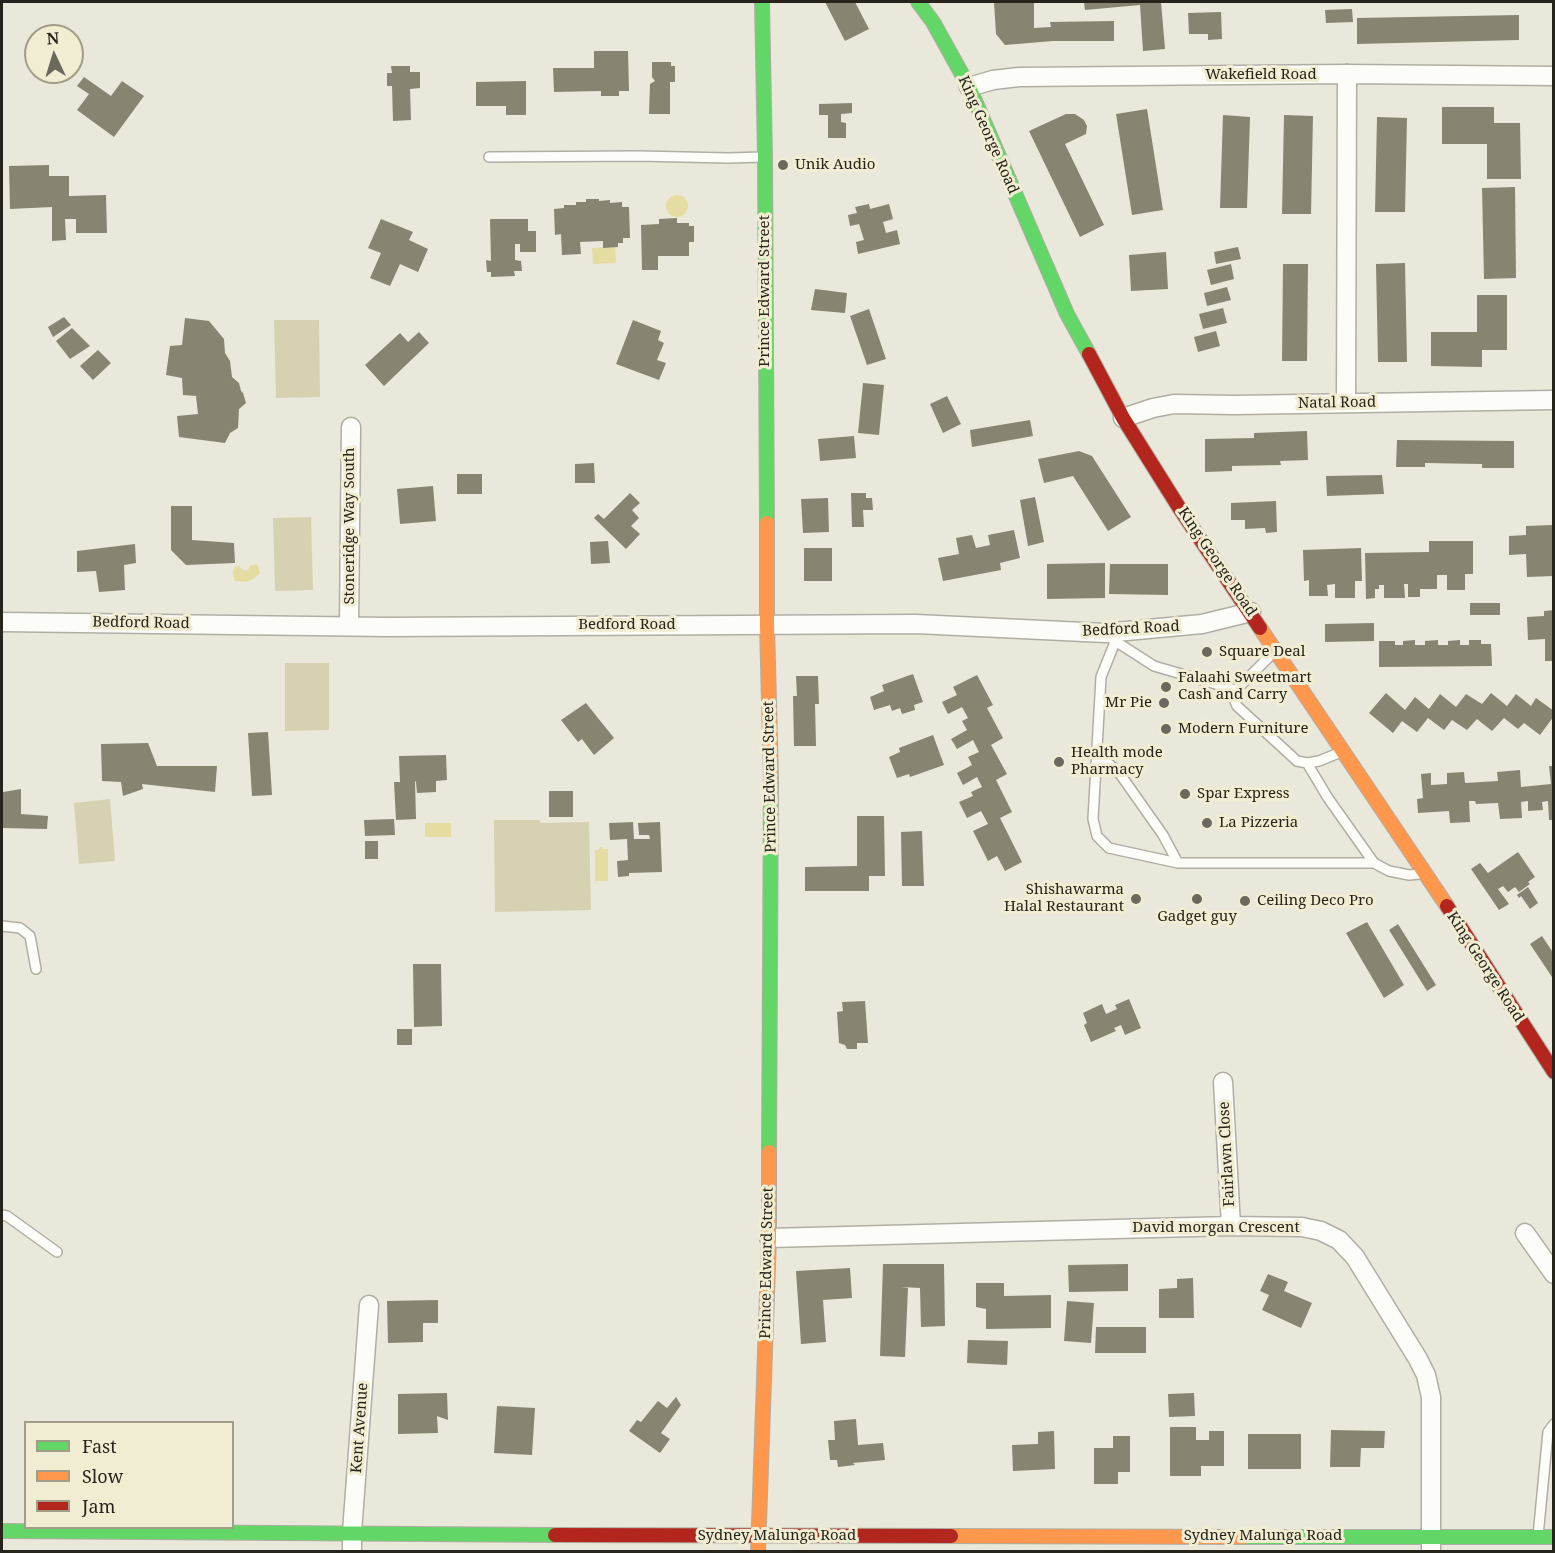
<!DOCTYPE html>
<html>
<head>
<meta charset="utf-8">
<style>
	body { margin:0 }
	#map { position:relative; width:1555px; height:1553px; overflow:hidden; background:#eae8da; font-family:"Noto Serif",serif }
	canvas { display:block }
	.frame { position:absolute; inset:0; border:3px solid #26241b; pointer-events:none }
	.legend { position:absolute; left:24px; top:1421px; width:210px; height:108px; box-sizing:border-box; background:#f1edd3; border:2px solid #a09d89; margin:0; padding:8px 10px; list-style:none; font-size:18px; color:#26241b }
	.legend li { display:flex; align-items:center; gap:12px; height:30px }
	.legend b { width:30px; border:2px solid #a09d89 }
	.north { position:absolute; left:24px; top:24px; width:60px; height:60px; box-sizing:border-box; background:#f1edd3; border:2px solid #a09d89; border-radius:50%; rotate:356deg; font-size:16px; font-weight:700; line-height:24px; text-align:center; color:#26241b }
	.north::after { content:''; display:block; margin:auto; width:21px; height:27px; background:#6b695e; clip-path:polygon(50% 0,100% 100%,50% 72%,0 100%) }
</style>
</head>
<body>
<div id="map">
<canvas width="1555" height="1553"></canvas>
<div class="frame"></div>
<ul class="legend">
<li><b style="height:8px;background:#63d668"></b>Fast</li>
<li><b style="height:8px;background:#ff974d"></b>Slow</li>
<li><b style="height:8px;background:#b3261e"></b>Jam</li>
</ul>
<div class="north">N</div>
</div>
<script>
const g = document.querySelector('canvas').getContext('2d');
g.lineJoin = 'round';
function paint(path, color) { g.fillStyle = color; g.fill(path, 'evenodd'); }
const poly = rows => new Path2D(rows.map(r => 'M' + r).join(''));
function trace(path, color, width, dash) { g.strokeStyle = color; g.lineWidth = width; g.lineCap = dash ? 'butt' : 'round'; g.setLineDash(dash || []); g.stroke(path); }
function drawText(font, color, halo, rows, align = 'center') {
  g.font = font + ' "Noto Serif",serif'; g.lineWidth = 6; g.setLineDash([]); g.textBaseline = 'middle'; g.strokeStyle = halo; g.fillStyle = color; for (const [text, x, y, turn = 0] of rows) {
    g.save(); g.translate(x, y); g.rotate((+turn || 0) * Math.PI / 180); g.textAlign = isNaN(turn) ? turn : align; if (halo) g.strokeText(text, 0, 0); g.fillText(text, 0, 0); g.restore();
  }
}
paint(poly([
	[274,320,319,320,320,397,276,398],
	[311,517,313,590,275,591,273,518],
	[285,663,329,663,329,730,285,731],
	[110,799,115,861,79,864,74,803],
	[494,820,540,820,540,823,589,822,591,910,495,912]
]), '#d6d1b1');
paint(poly([
	'666 206a11 11 0 1 1 22 0a11 11 0 1 1-22 0Z',
	[615,247,616,263,593,264,592,248],
	[257,564,260,573,253,579,247,582,235,581,233,575,233,570,235,567,239,566,244,571,248,570,250,566],
	[425,823,451,823,451,837,425,837],
	[600,847,602,847,603,849,608,849,608,881,595,881,595,850,599,850]
]), '#e5dca1');
paint(poly([
	[825,2,855,2,869,29,845,41],
	[994,2,1034,2,1034,28,1051,27,1050,22,1114,21,1114,41,1053,41,1005,45,996,34],
	[1084,2,1161,2,1165,49,1143,51,1140,5,1085,10],
	[1352,9,1353,22,1326,23,1325,10],
	[1221,12,1222,39,1208,40,1208,34,1189,34,1188,13],
	[1519,15,1519,40,1357,44,1357,18],
	[594,51,628,51,629,91,619,91,619,96,601,96,601,91,554,92,553,68,594,68],
	[652,62,671,62,671,66,675,66,675,82,670,82,670,114,649,114,650,84,655,81,652,77],
	[391,66,410,66,410,72,420,72,420,88,410,89,411,120,393,121,392,86,387,86,387,73,392,73],
	[84,77,111,96,122,81,144,96,114,137,77,110,89,94,77,86],
	[526,81,526,115,506,115,506,106,476,106,476,82],
	[852,103,852,113,841,114,841,122,846,123,846,138,828,138,828,115,819,115,819,104],
	[1442,107,1494,107,1494,123,1520,123,1521,179,1487,179,1487,144,1442,144],
	[1147,109,1163,210,1132,215,1116,114],
	[1066,114,1075,114,1084,120,1087,126,1086,134,1065,144,1104,225,1080,237,1029,131],
	[1223,115,1250,117,1247,208,1220,208],
	[1284,115,1313,116,1311,214,1282,214],
	[1377,117,1407,118,1405,212,1375,212],
	[49,165,49,176,69,176,69,196,106,195,107,233,76,233,76,219,65,219,66,240,52,241,52,207,10,209,9,166],
	[1515,187,1516,278,1484,279,1482,188],
	[586,199,599,199,599,201,610,200,610,203,622,202,622,207,629,207,630,238,623,238,623,243,618,243,618,247,603,248,603,241,580,242,581,254,562,255,561,234,555,235,554,209,564,208,564,205,576,205,576,202,586,202],
	[869,204,870,209,889,204,893,219,883,222,886,233,897,230,900,244,858,254,856,242,864,240,859,224,850,226,848,215,857,213,855,207],
	[677,218,677,223,689,223,689,226,694,226,694,242,689,242,689,256,658,256,658,270,642,270,641,225,659,224,659,219],
	[381,219,413,232,409,240,428,249,418,272,400,264,390,286,370,278,381,253,368,248],
	[490,219,528,219,528,231,536,231,536,252,520,252,520,244,515,244,515,260,521,261,522,271,514,271,515,276,491,277,491,272,487,272,486,260,491,261],
	[1238,247,1241,259,1216,264,1214,252],
	[1166,252,1168,289,1131,291,1129,255],
	[1405,263,1407,362,1378,362,1376,264],
	[1231,264,1234,279,1211,285,1207,270],
	[1283,264,1308,264,1307,361,1282,361],
	[1227,287,1231,300,1207,306,1204,293],
	[815,289,847,293,845,313,811,310],
	[1477,295,1507,295,1507,350,1482,350,1482,367,1431,366,1431,332,1477,332],
	[1223,308,1227,323,1203,329,1199,314],
	[869,309,886,359,867,365,850,316],
	[64,317,71,325,53,337,48,327],
	[185,318,209,321,224,339,225,353,230,361,232,377,239,383,241,391,243,393,246,403,239,409,238,428,230,433,225,443,179,437,177,416,198,414,196,396,183,395,182,378,166,375,170,346,182,345],
	[633,320,661,331,658,340,664,343,657,360,666,363,659,380,616,364],
	[72,328,90,346,70,359,56,341],
	[1216,331,1220,346,1198,352,1194,337],
	[419,332,429,343,384,386,365,365,400,333,408,342],
	[98,350,111,363,93,380,80,366],
	[863,383,884,385,879,435,858,433],
	[947,396,961,424,943,433,930,404],
	[1030,420,1033,436,972,447,970,430],
	[1307,431,1308,460,1280,461,1281,465,1232,466,1232,471,1205,472,1205,439,1254,438,1254,433],
	[854,436,856,458,820,461,818,439],
	[1397,440,1514,441,1514,468,1482,468,1482,464,1425,463,1425,467,1396,467],
	[1079,451,1092,456,1131,517,1108,531,1073,476,1044,483,1038,459],
	[594,463,595,483,575,483,575,464],
	[457,474,482,474,482,494,457,494],
	[1382,475,1384,494,1327,496,1326,476],
	[433,486,436,521,400,524,397,489],
	[630,493,640,503,632,510,639,518,631,526,640,534,626,549,594,518,598,514,604,519],
	[851,493,866,493,866,498,872,498,873,510,863,510,864,527,852,527],
	[1035,497,1044,542,1028,546,1020,500],
	[828,498,829,532,803,533,801,499],
	[1276,501,1277,532,1266,533,1265,528,1245,529,1245,520,1231,520,1231,503],
	[171,506,192,506,192,540,234,543,235,563,186,565,171,550],
	[1553,525,1554,576,1527,577,1526,554,1509,555,1509,536,1526,535,1526,526],
	[1014,530,1020,558,1000,563,1001,570,943,581,938,558,959,554,956,538,972,535,976,548,990,545,988,535],
	[608,541,610,563,591,564,590,542],
	[1429,541,1473,541,1473,574,1465,574,1465,590,1447,590,1447,575,1437,575,1437,589,1420,589,1420,597,1408,597,1408,584,1404,584,1405,598,1384,598,1384,585,1379,585,1379,589,1375,589,1375,598,1366,599,1365,553,1429,552],
	[135,544,136,563,124,565,125,590,99,592,96,571,77,572,77,551],
	[804,548,832,548,832,581,804,581],
	[1361,548,1362,581,1355,581,1355,598,1335,598,1335,584,1327,585,1328,596,1309,596,1309,580,1304,581,1303,550],
	[1105,563,1105,598,1047,599,1047,564],
	[1110,564,1168,564,1168,595,1109,594],
	[1470,603,1500,603,1500,615,1470,615],
	[1554,610,1554,661,1545,661,1545,639,1528,640,1527,617,1544,616,1544,611],
	[1374,623,1374,641,1325,642,1325,624],
	[1415,640,1415,645,1425,645,1425,641,1438,640,1438,645,1448,645,1448,641,1460,640,1460,645,1469,645,1469,640,1481,640,1481,644,1491,644,1492,666,1379,667,1379,641,1395,641,1395,645,1403,645,1403,641],
	[913,674,923,702,914,705,915,710,902,714,900,708,892,711,890,705,874,710,870,697,884,691,882,685],
	[977,675,993,705,987,708,1003,738,991,745,1007,774,996,780,1012,812,1000,818,1022,862,1005,871,997,856,988,861,973,831,988,824,981,811,967,818,959,802,973,796,971,792,982,787,977,777,963,785,957,773,972,765,968,757,979,752,973,740,957,749,951,739,967,730,962,721,968,718,962,707,948,714,942,702,957,695,953,687],
	[796,676,818,676,819,704,815,704,816,746,794,746,793,696,797,696],
	[1386,693,1405,710,1415,697,1429,709,1440,694,1456,707,1466,694,1482,704,1491,693,1507,706,1516,694,1531,706,1536,698,1554,711,1554,716,1540,735,1524,723,1518,729,1504,718,1492,731,1477,719,1467,730,1452,720,1444,730,1428,718,1417,732,1402,721,1393,733,1369,713],
	[586,703,614,738,594,755,582,739,578,742,561,720],
	[268,732,272,795,252,796,248,733],
	[933,735,944,765,910,777,909,774,897,778,889,757,900,752,899,748],
	[148,743,157,766,217,766,215,792,142,784,143,789,123,796,121,782,102,781,101,744],
	[446,755,447,780,436,781,436,792,417,793,416,782,415,781,416,819,396,820,394,782,400,782,399,756],
	[1549,766,1554,766,1554,820,1549,820,1548,801,1542,802,1543,810,1528,811,1528,801,1521,802,1522,818,1500,819,1498,803,1476,804,1475,801,1469,801,1470,822,1450,823,1449,811,1418,813,1417,799,1423,798,1421,774,1431,773,1431,785,1447,784,1447,773,1464,772,1465,783,1498,781,1497,772,1520,770,1521,787,1551,784],
	[21,789,21,814,48,816,47,829,3,828,3,792],
	[549,791,573,791,573,817,549,817],
	[857,816,884,816,885,876,869,876,869,891,805,891,805,867,857,866],
	[394,819,395,835,365,836,364,820],
	[633,822,634,839,650,839,649,835,639,835,638,823,660,822,662,872,629,873,629,876,618,877,617,861,628,860,627,839,610,840,609,823],
	[922,831,924,886,902,886,901,832],
	[365,841,378,841,378,859,365,859],
	[1518,852,1535,877,1528,882,1530,884,1519,892,1515,887,1508,892,1503,886,1498,889,1509,904,1499,910,1471,869,1480,863,1488,873],
	[1528,887,1538,903,1530,909,1521,896,1519,898,1517,895],
	[1367,922,1404,985,1384,998,1346,933],
	[1398,924,1436,985,1427,991,1389,930],
	[1542,936,1554,954,1554,980,1530,944],
	[413,964,441,964,442,1026,414,1027],
	[1129,999,1141,1028,1125,1035,1121,1025,1114,1028,1116,1031,1091,1042,1084,1025,1087,1023,1083,1013,1102,1004,1106,1014,1117,1009,1115,1005],
	[865,1001,868,1043,857,1043,857,1049,847,1049,845,1045,839,1043,837,1012,843,1011,842,1002],
	[397,1029,412,1029,412,1045,397,1045],
	[883,1264,944,1264,945,1326,921,1327,920,1288,901,1287,908,1288,905,1357,880,1356],
	[1128,1264,1128,1291,1069,1292,1068,1265],
	[850,1268,852,1298,823,1300,826,1342,801,1344,796,1271],
	[1268,1274,1288,1282,1284,1291,1312,1303,1301,1328,1262,1310,1269,1295,1260,1291],
	[1193,1278,1194,1318,1159,1318,1159,1289,1177,1288,1177,1279],
	[976,1283,1004,1283,1004,1296,1051,1295,1051,1328,986,1329,986,1309,976,1307],
	[438,1300,438,1323,423,1323,423,1342,388,1343,387,1301],
	[1067,1301,1094,1303,1091,1343,1064,1341],
	[1096,1327,1146,1327,1146,1353,1095,1353],
	[968,1340,1008,1341,1007,1365,967,1363],
	[447,1393,448,1420,437,1416,438,1433,398,1434,398,1394],
	[1194,1393,1195,1416,1169,1417,1168,1394],
	[676,1397,681,1405,661,1433,670,1439,660,1453,629,1431,637,1420,641,1422,658,1401,667,1408],
	[497,1406,535,1408,532,1455,494,1453],
	[856,1419,858,1445,883,1443,885,1460,853,1463,855,1465,838,1467,837,1460,830,1460,828,1440,835,1440,834,1421],
	[1170,1427,1196,1427,1196,1440,1209,1440,1209,1431,1224,1431,1224,1466,1201,1466,1201,1476,1170,1476],
	[1331,1430,1385,1431,1384,1448,1361,1448,1360,1467,1330,1467],
	[1054,1431,1055,1469,1013,1471,1012,1445,1038,1444,1038,1432],
	[1248,1434,1301,1434,1301,1469,1248,1469],
	[1113,1436,1130,1436,1130,1472,1118,1472,1118,1484,1094,1484,1094,1448,1113,1448]
]), '#878472');
const lane = poly([
	[489,157,639,156,728,158,763,157],
	[1112,639,1154,666,1236,690],
	[1115,642,1101,677,1093,819,1097,836,1109,848,1178,863,1374,863],
	[1274,652,1236,690,1234,699,1237,706,1297,761,1307,763,1319,761,1341,752],
	[1097,753,1120,774,1163,835,1178,863],
	[1307,763,1328,798,1374,863,1389,871,1409,875,1420,874],
	[2,926,20,928,30,936,36,969],
	[2,1215,7,1216,57,1252],
	[1538,1536,1548,1432,1554,1424]
]);
const street = poly([
	[969,87,993,80,1019,77,1347,74,1554,76],
	[1346,403,1347,74],
	[1123,418,1153,408,1174,404,1235,405,1554,400],
	[2,622,388,627,916,624,1105,633,1202,624,1251,612],
	[349,625,351,427],
	[1223,1082,1231,1226],
	[1525,1233,1554,1274],
	[769,1238,1231,1226,1302,1227,1321,1231,1339,1240,1355,1257,1418,1359,1426,1375,1431,1397,1431,1552],
	[352,1552,352,1532,369,1305]
]);
const fast = poly([
	[762,2,765,157,767,523],
	[918,2,933,22,969,87,1067,314,1089,354],
	[769,1152,771,780],
	[2,1531,555,1535],
	[1244,1537,1554,1537]
]);
const slow = poly([
	[767,523,767,625,771,780],
	[1260,628,1447,906],
	[951,1536,1244,1537],
	[758,1552,769,1238,769,1152]
]);
const jam = poly([
	[1089,354,1123,418,1180,509,1260,628],
	[1447,906,1554,1072],
	[555,1535,951,1536]
]);
trace(lane, '#b0aea4', 12);
trace(street, '#b0aea4', 21);
trace(fast, '#b0aea4', 16);
trace(slow, '#b0aea4', 16);
trace(jam, '#b0aea4', 16);
trace(lane, '#fcfcf9', 9);
trace(street, '#fcfcf9', 18);
trace(fast, '#63d668', 14);
trace(slow, '#ff974d', 14);
trace(jam, '#b3261e', 14);
for (const [x, y, r, color] of [
	[783,165,6,"#6b695e"],
	[1207,652,6,"#6b695e"],
	[1166,687,6,"#6b695e"],
	[1164,703,6,"#6b695e"],
	[1166,729,6,"#6b695e"],
	[1059,762,6,"#6b695e"],
	[1185,794,6,"#6b695e"],
	[1207,823,6,"#6b695e"],
	[1136,899,6,"#6b695e"],
	[1197,899,6,"#6b695e"],
	[1245,901,6,"#6b695e"]
]) { const dot = new Path2D(); dot.arc(x, y, r, 0, 2 * Math.PI); g.fillStyle = color; g.fill(dot); trace(dot, '#f1edd3', 2); }
drawText('15px', '#26241b', '#f1edd3', [
	["Wakefield Road",1261,75],
	["King George Road",988,135,66],
	["Prince Edward Street",765,291,-90],
	["Natal Road",1337,403,-1],
	["Stoneridge Way South",350,526,-90],
	["King George Road",1217,562,56],
	["Bedford Road",141,623,1],
	["Bedford Road",627,625],
	["Bedford Road",1131,629,-3],
	["Prince Edward Street",770,777,-91],
	["King George Road",1485,967,57],
	["Fairlawn Close",1227,1154,-93],
	["David morgan Crescent",1216,1228],
	["Prince Edward Street",767,1263,-89],
	["Kent Avenue",360,1428,-86],
	["Sydney Malunga Road",777,1536],
	["Sydney Malunga Road",1263,1536]
]);
drawText('15px', '#26241b', '#f1edd3', [
	["Unik Audio",795,165],
	["Square Deal",1219,652],
	["Falaahi Sweetmart",1178,678],
	["Cash and Carry",1178,695],
	["Mr Pie",1152,703,"right"],
	["Modern Furniture",1178,729],
	["Health mode",1071,753],
	["Pharmacy",1071,770],
	["Spar Express",1197,794],
	["La Pizzeria",1219,823],
	["Shishawarma",1124,890,"right"],
	["Halal Restaurant",1124,907,"right"],
	["Ceiling Deco Pro",1257,901],
	["Gadget guy",1197,917,"center"]
], 'left');
</script>
</body>
</html>
